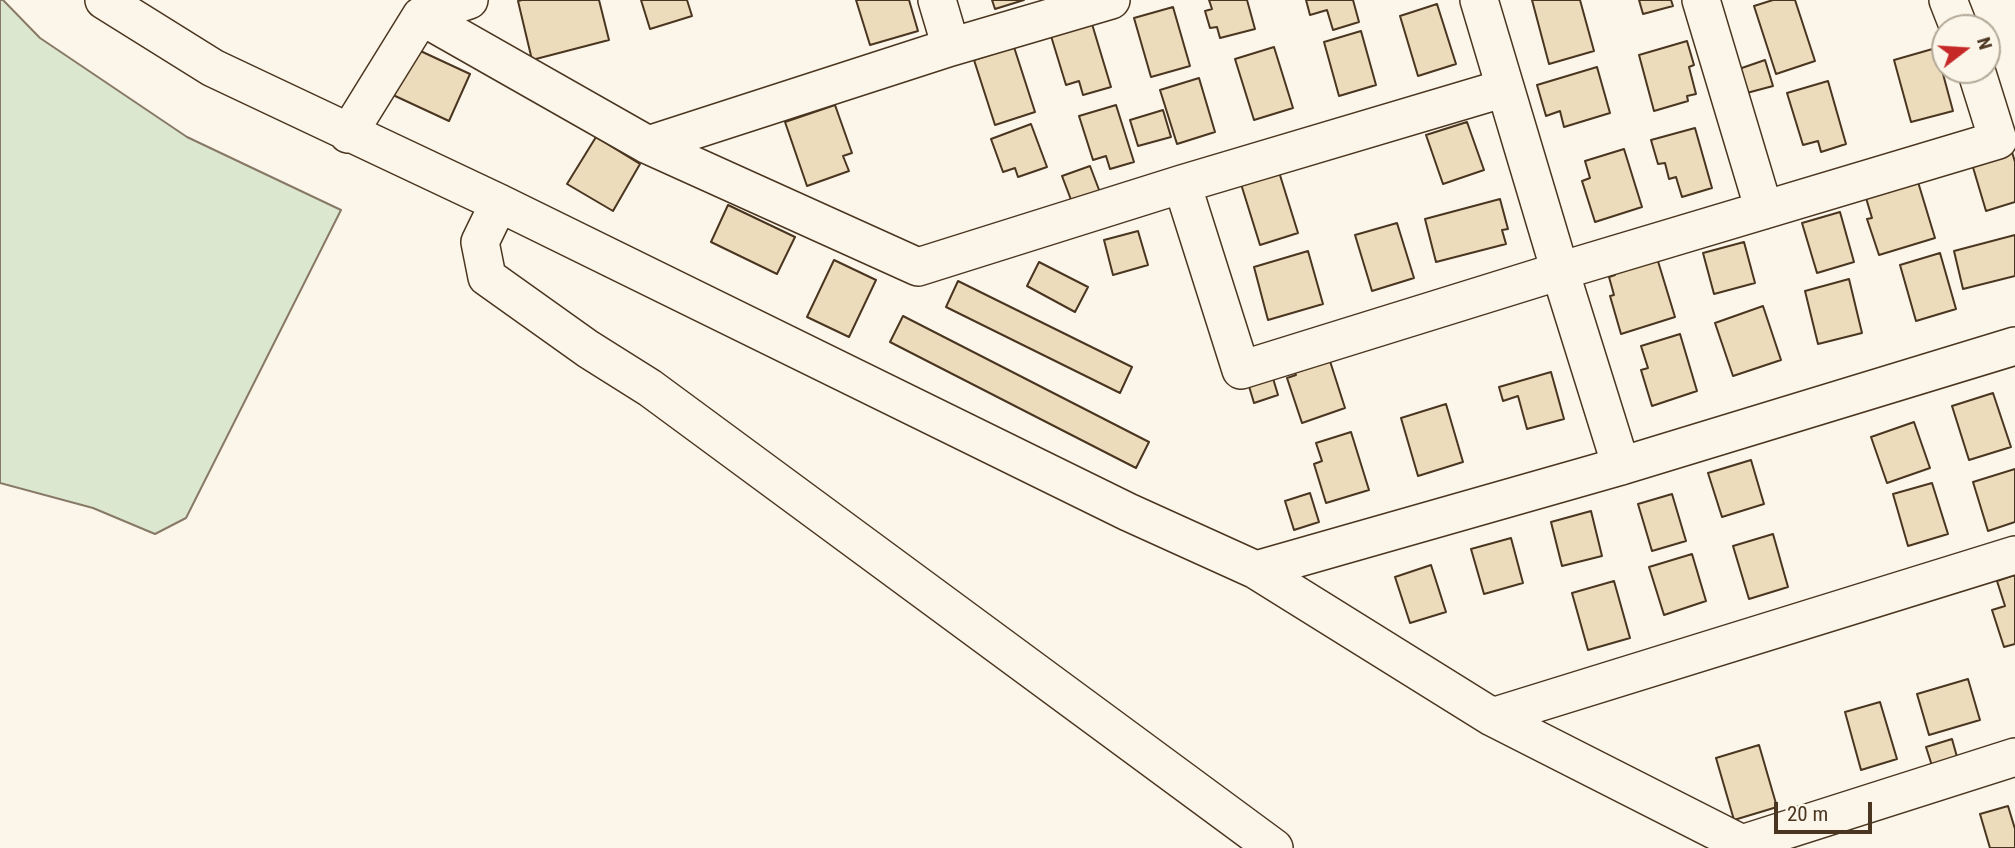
<!DOCTYPE html>
<html>
<head>
<meta charset="utf-8">
<style>
	body { margin:0 }
	#map { position:relative; width:2015px; height:848px; overflow:hidden; background:#fbf6e9; font-family:"Roboto Condensed",sans-serif }
	canvas { display:block }
	.north { position:absolute; left:1931px; top:14px; width:70px; height:70px; box-sizing:border-box; background:#fbf6e9; border:2px solid #b4a999; border-radius:50%; rotate:73deg; font-size:19px; font-weight:700; line-height:28px; text-align:center; color:#4a3520 }
	.north::after { content:''; display:block; margin:auto; width:24px; height:32px; background:#c62828; clip-path:polygon(50% 0,100% 100%,50% 72%,0 100%) }
	.scale { position:absolute; left:1774px; top:802px; width:98px; height:32px; box-sizing:border-box; border:4px solid #4a3520; border-top:0; padding-left:9px; font-size:21px; line-height:24px; white-space:nowrap; color:#4a3520; -webkit-text-stroke:5px #fbf6e9; paint-order:stroke }
</style>
</head>
<body>
<div id="map">
<canvas width="2015" height="848"></canvas>
<div class="north">N</div>
<div class="scale">20 m</div>
</div>
<script>
const g = document.querySelector('canvas').getContext('2d');
g.lineJoin = 'round';
function paint(path, color) { g.fillStyle = color; g.fill(path, 'evenodd'); }
const poly = rows => new Path2D(rows.map(r => 'M' + r).join(''));
function trace(path, color, width, dash) { g.strokeStyle = color; g.lineWidth = width; g.lineCap = dash ? 'butt' : 'round'; g.setLineDash(dash || []); g.stroke(path); }
const green = poly([
	[0,0,3,0,40,38,187,137,341,210,186,518,155,534,93,508,0,483,0,0]
]);
paint(green, '#dce7d0');
trace(green, '#887966', 2);
const building = poly([
	[522,0,599,0,609,40,532,60,518,1,522,0],
	[641,0,687,0,692,16,650,29,641,0],
	[856,0,909,0,918,31,870,45,856,0],
	[992,0,1024,0,995,9,992,0],
	[1209,0,1247,0,1255,29,1220,38,1217,27,1210,28,1205,11,1212,9,1209,0],
	[1306,0,1353,0,1359,22,1333,30,1327,10,1310,15,1306,0],
	[1532,0,1580,0,1594,51,1549,64,1532,0],
	[1639,0,1671,0,1673,6,1643,14,1639,0],
	[1773,0,1795,0,1815,61,1776,74,1754,6,1773,0],
	[1437,4,1456,64,1418,76,1400,16,1437,4],
	[1173,7,1190,66,1151,77,1134,18,1173,7],
	[1092,24,1111,87,1083,95,1079,81,1066,85,1051,36,1092,24],
	[1361,31,1376,85,1339,96,1324,42,1361,31],
	[1687,41,1694,65,1689,67,1696,94,1687,96,1688,101,1654,111,1639,55,1687,41],
	[1014,47,1035,112,995,125,974,60,1014,47],
	[1274,47,1293,108,1254,120,1235,59,1274,47],
	[414,48,470,74,449,121,393,95,414,48],
	[1936,48,1953,111,1911,122,1894,60,1936,48],
	[1765,60,1773,86,1743,94,1736,70,1765,60],
	[1597,67,1610,113,1564,127,1560,111,1546,116,1537,85,1597,67],
	[1199,78,1215,132,1177,144,1160,90,1199,78],
	[1828,81,1846,144,1821,152,1818,141,1803,145,1787,93,1828,81],
	[835,105,852,153,843,156,849,171,807,186,785,122,835,105],
	[1116,105,1134,162,1110,169,1106,156,1093,160,1079,116,1116,105],
	[1163,110,1171,137,1138,146,1130,120,1163,110],
	[1467,122,1484,170,1443,184,1426,135,1467,122],
	[1031,124,1047,167,1018,177,1015,168,1003,172,991,139,1031,124],
	[1695,128,1712,188,1682,197,1676,177,1669,179,1665,163,1658,164,1651,140,1695,128],
	[596,137,640,164,613,211,567,184,596,137],
	[1624,149,1642,207,1595,222,1582,181,1590,178,1585,161,1624,149],
	[2012,152,2015,162,2015,202,1986,211,1972,164,2012,152],
	[1090,166,1101,195,1073,205,1062,176,1090,166],
	[1279,172,1298,233,1260,245,1241,184,1279,172],
	[1918,182,1935,238,1879,255,1867,219,1872,218,1866,198,1918,182],
	[1500,199,1508,229,1502,230,1506,244,1436,262,1425,219,1500,199],
	[728,205,795,237,777,274,711,242,728,205],
	[1840,212,1854,262,1817,273,1802,223,1840,212],
	[1397,223,1414,278,1372,291,1355,235,1397,223],
	[1138,231,1148,265,1113,275,1104,240,1138,231],
	[2015,235,2015,276,1963,289,1954,251,2015,235],
	[1744,242,1755,283,1714,294,1703,253,1744,242],
	[1308,251,1323,304,1268,320,1254,267,1308,251],
	[1940,253,1956,309,1916,321,1900,265,1940,253],
	[1657,258,1675,317,1621,334,1610,296,1614,295,1609,277,1615,275,1614,271,1657,258],
	[834,260,876,280,849,337,807,317,834,260],
	[1039,262,1088,287,1075,312,1027,286,1039,262],
	[1849,279,1862,333,1818,344,1805,291,1849,279],
	[958,281,1132,367,1120,393,946,307,958,281],
	[1763,306,1781,360,1733,376,1715,323,1763,306],
	[903,316,1149,442,1136,468,890,342,903,316],
	[1680,334,1697,391,1652,406,1641,370,1648,368,1641,346,1680,334],
	[1329,358,1345,408,1302,423,1287,378,1296,375,1293,370,1329,358],
	[1551,372,1564,419,1527,429,1518,396,1503,401,1499,387,1551,372],
	[1272,375,1278,395,1254,403,1248,383,1272,375],
	[1993,393,2011,447,1969,460,1952,406,1993,393],
	[1446,404,1463,462,1418,476,1401,418,1446,404],
	[1914,422,1930,468,1887,483,1871,437,1914,422],
	[1351,432,1369,490,1326,503,1314,464,1322,461,1316,443,1351,432],
	[1751,460,1764,504,1722,517,1708,473,1751,460],
	[2015,469,2015,522,1988,531,1973,482,2015,469],
	[1932,483,1948,534,1908,546,1893,494,1932,483],
	[1310,493,1319,522,1294,530,1285,501,1310,493],
	[1672,494,1686,541,1652,551,1638,504,1672,494],
	[1591,511,1602,556,1562,566,1551,522,1591,511],
	[1773,534,1788,587,1749,599,1733,546,1773,534],
	[1511,538,1523,583,1484,594,1471,549,1511,538],
	[1692,554,1706,601,1664,615,1649,567,1692,554],
	[1431,565,1446,612,1410,623,1395,577,1431,565],
	[2015,575,2015,644,2004,647,1992,610,2005,606,1997,581,2015,575],
	[1614,581,1630,638,1588,650,1572,593,1614,581],
	[1968,679,1980,720,1929,735,1917,694,1968,679],
	[1880,702,1897,759,1861,770,1845,712,1880,702],
	[1952,739,1959,764,1934,772,1926,747,1952,739],
	[1759,745,1777,807,1734,820,1716,758,1759,745],
	[2008,806,2015,829,2015,848,1990,848,1980,814,2008,806]
]);
paint(building, '#ecdcbc');
trace(building, '#4a3520', 2);
const minor = poly([
	[104,0,213,68,499,203,1128,512,1256,570,1492,717,1750,848],
	[937,0,951,47],
	[1479,0,1560,271,1621,466],
	[1701,0,1764,210],
	[1948,0,1959,28],
	[421,16,648,145,918,267,1182,184,1505,88],
	[348,134,421,16,469,0],
	[648,145,951,47,1111,0],
	[1182,184,1241,370,1560,271,1998,140,1976,70],
	[499,203,480,242,487,277,588,349,650,388,1274,848],
	[1256,570,1621,466,2015,346],
	[1492,717,2015,555],
	[1742,844,2015,757]
]);
trace(minor, '#4a3520', 40);
trace(minor, '#fbf6e9', 37);
</script>
</body>
</html>
